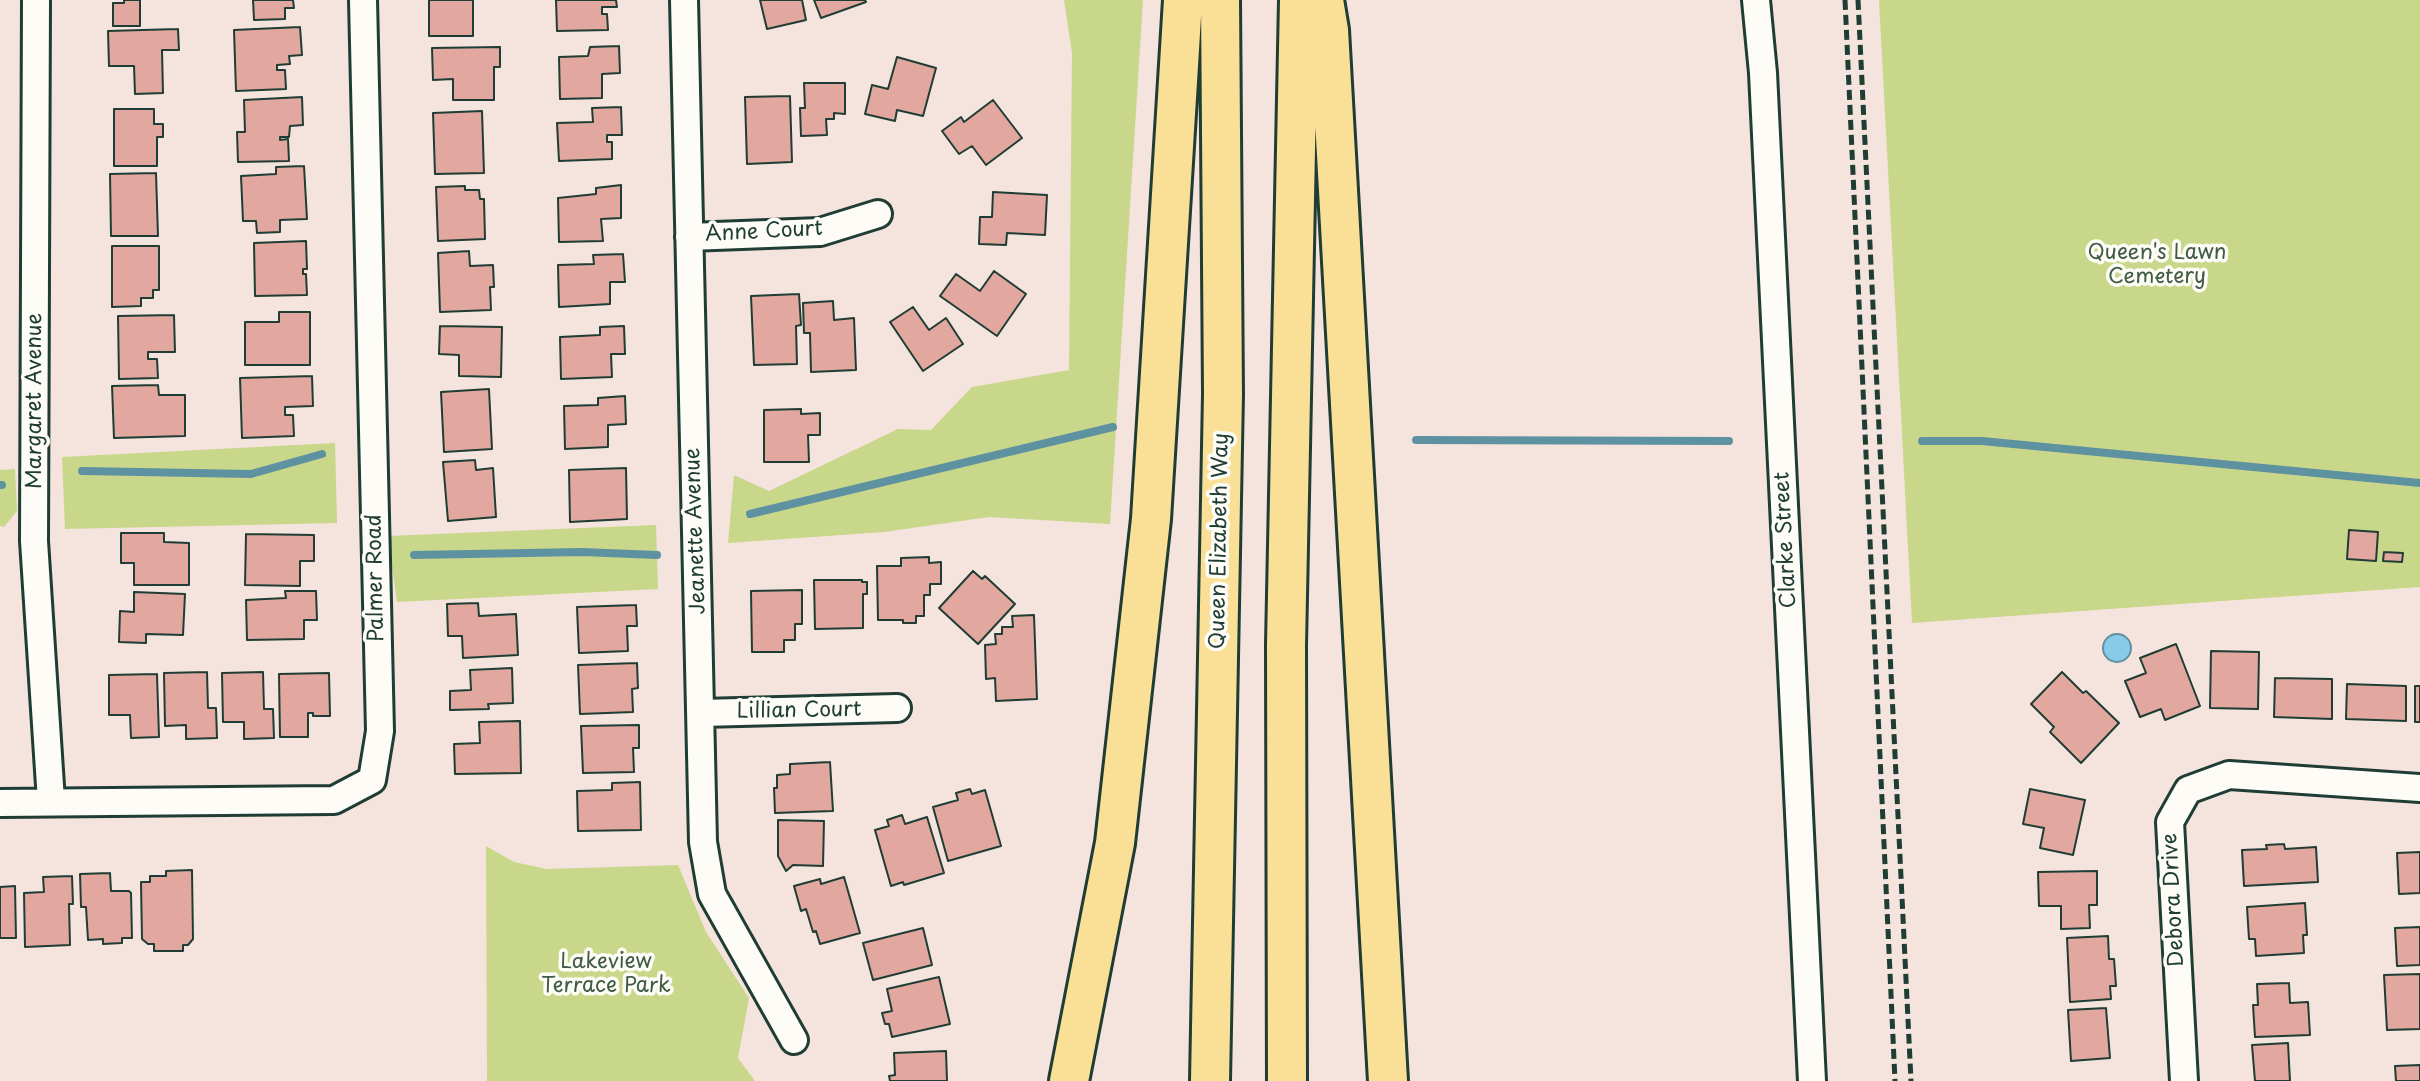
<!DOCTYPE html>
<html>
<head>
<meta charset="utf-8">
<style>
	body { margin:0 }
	canvas { display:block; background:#f5e3dd }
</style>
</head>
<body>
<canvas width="2420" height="1081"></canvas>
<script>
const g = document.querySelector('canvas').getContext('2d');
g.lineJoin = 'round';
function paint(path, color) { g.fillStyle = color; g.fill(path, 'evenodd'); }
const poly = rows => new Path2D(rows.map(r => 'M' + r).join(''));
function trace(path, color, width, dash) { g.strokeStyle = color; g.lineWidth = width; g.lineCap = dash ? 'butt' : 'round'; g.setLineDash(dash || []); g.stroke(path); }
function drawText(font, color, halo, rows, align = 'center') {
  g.font = font + ' "Playpen Sans",sans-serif'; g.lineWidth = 7; g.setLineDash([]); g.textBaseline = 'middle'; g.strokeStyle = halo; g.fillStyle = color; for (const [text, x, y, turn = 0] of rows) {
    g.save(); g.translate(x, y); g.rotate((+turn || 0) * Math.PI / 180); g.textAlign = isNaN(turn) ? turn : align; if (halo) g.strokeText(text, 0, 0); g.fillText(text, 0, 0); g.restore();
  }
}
paint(poly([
	[1064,0,1143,0,1110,524,989,517,884,532,728,543,734,475,769,491,898,429,931,430,972,387,1069,370,1072,53],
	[1879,0,2420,0,2420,587,1912,623],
	[335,443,337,523,65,529,62,457],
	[15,469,17,511,4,527,0,526,0,470],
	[656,525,658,589,397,602,388,536],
	[486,846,514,862,547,869,678,865,706,932,749,998,738,1058,755,1081,487,1081]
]), '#c9d78b');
const water = poly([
	'2103 648a14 14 0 1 1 28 0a14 14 0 1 1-28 0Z'
]);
paint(water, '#89caea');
trace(water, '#5f92a1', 2);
trace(poly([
	[1416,440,1729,441],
	[1922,441,1982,441,2420,483],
	[82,471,251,474,322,454],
	[0,485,2,485],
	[750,514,1113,427],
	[414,555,582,552,657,555]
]), '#5f92a1', 8);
const building = poly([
	[124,0,140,0,140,26,113,26,113,3,124,3,124,0],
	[253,0,293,0,294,8,285,8,285,19,254,20,253,0],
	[429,0,473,0,473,36,429,36,429,0],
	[556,0,616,0,617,7,602,7,602,14,607,14,608,30,557,31,556,0],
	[760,0,802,0,806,20,767,29,760,0],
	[814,0,865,0,866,2,821,18,814,0],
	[300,27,302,55,289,56,290,64,277,65,277,70,285,70,286,89,236,91,234,30,300,27],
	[178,29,179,50,162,50,163,93,135,94,134,66,109,66,108,31,178,29],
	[619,46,620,73,602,74,602,98,560,99,559,57,588,56,590,47,619,46],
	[500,47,500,67,494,67,494,100,453,100,453,79,433,80,432,48,500,47],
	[897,57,936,68,923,116,897,110,895,121,865,114,872,85,888,89,897,57],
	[804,83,845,83,845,114,834,113,834,119,826,119,827,135,801,136,800,108,805,108,804,83],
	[790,96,792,162,747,164,745,97,790,96],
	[302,97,303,125,290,126,289,137,280,137,280,140,288,139,289,161,238,162,237,132,245,132,244,100,302,97],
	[993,100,1022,138,986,165,972,146,959,154,942,131,961,117,964,122,993,100],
	[621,107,622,135,607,135,607,142,612,142,612,159,559,161,557,123,593,122,592,108,621,107],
	[114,109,154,109,154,124,163,124,163,137,157,137,157,166,114,166,114,109],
	[482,111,484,173,435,174,433,113,482,111],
	[304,166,307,219,280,220,280,232,257,233,256,221,243,221,241,176,276,174,276,167,304,166],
	[156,173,158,236,111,236,110,174,156,173],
	[621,185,621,218,601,219,603,241,559,242,558,198,596,194,596,188,621,185],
	[465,186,465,190,479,190,480,199,484,199,485,239,438,241,436,187,465,186],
	[993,192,1047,195,1045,235,1007,233,1006,245,979,244,980,217,992,217,993,192],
	[306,241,307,269,303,269,303,274,306,274,307,295,255,296,254,243,306,241],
	[112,246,159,246,159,290,153,290,153,298,141,298,141,306,112,307,112,246],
	[469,251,470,266,493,265,494,287,490,287,491,310,440,312,438,253,469,251],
	[623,254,625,282,610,282,610,304,559,307,558,265,594,264,593,255,623,254],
	[994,271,1026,294,997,336,940,296,956,274,980,291,994,271],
	[799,294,801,325,796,326,797,364,754,365,751,296,799,294],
	[833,301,834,320,854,318,856,370,811,372,810,333,804,333,803,303,833,301],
	[913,307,929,330,946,318,963,344,923,371,890,322,913,307],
	[279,312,310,312,310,365,245,365,245,322,279,322,279,312],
	[174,315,175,352,148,352,148,359,157,359,158,378,119,379,118,316,174,315],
	[440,326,502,327,501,377,459,376,459,355,439,354,440,326],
	[624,326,625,354,611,354,612,377,561,379,560,337,600,335,600,327,624,326],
	[312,376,313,406,285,407,285,415,293,415,294,436,242,438,240,378,312,376],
	[158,385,159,395,185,395,185,436,114,438,112,386,158,385],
	[489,389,492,449,444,452,441,392,489,389],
	[625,396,626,424,608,425,608,447,565,449,564,406,598,405,598,398,625,396],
	[801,409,801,414,820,413,820,435,808,435,809,462,764,462,764,410,801,409],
	[475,460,476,470,493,468,496,517,448,521,443,462,475,460],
	[626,468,627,519,570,522,569,470,626,468],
	[2349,530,2378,532,2376,561,2347,559,2349,530],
	[121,533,164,533,164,542,189,543,189,585,134,585,134,563,121,563,121,533],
	[246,534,314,535,314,561,300,561,300,586,245,585,246,534],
	[2384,552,2403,553,2402,562,2383,561,2384,552],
	[929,557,929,563,941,562,941,584,930,584,930,595,924,595,924,616,916,616,916,623,903,623,903,620,878,620,877,566,901,566,901,558,929,557],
	[973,571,982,579,985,576,1015,604,978,644,939,608,973,571],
	[814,580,862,580,862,582,867,582,867,594,863,594,863,628,815,629,814,580],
	[802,590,802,624,795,624,795,640,784,640,784,652,752,652,751,591,802,590],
	[285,591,316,591,317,620,304,620,304,639,247,640,246,600,286,598,285,591],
	[134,592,185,594,183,635,146,634,146,643,119,642,120,611,134,612,134,592],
	[478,603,479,616,516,614,518,655,463,658,462,636,448,636,447,604,478,603],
	[636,605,637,626,627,626,628,651,579,653,577,607,636,605],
	[1034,615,1037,699,996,701,995,678,986,679,985,645,996,644,995,634,1002,634,1002,627,1013,627,1012,616,1034,615],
	[2176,644,2200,706,2165,720,2161,709,2140,717,2125,681,2146,673,2140,658,2176,644],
	[2211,651,2259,652,2258,709,2210,708,2211,651],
	[637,663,638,688,632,689,633,712,580,714,578,665,637,663],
	[512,668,513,703,488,704,489,709,450,710,450,691,471,690,470,670,512,668],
	[207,672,208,708,216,708,217,738,186,739,186,725,165,726,164,673,207,672],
	[263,672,264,709,273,709,274,738,244,739,244,722,223,722,222,673,263,672],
	[2062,672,2083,693,2086,691,2119,723,2081,763,2050,732,2054,727,2031,704,2062,672],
	[329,673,330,716,313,716,313,713,308,713,308,737,280,737,279,674,329,673],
	[157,674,159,737,131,738,130,715,109,715,109,675,157,674],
	[2275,678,2332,679,2332,719,2274,717,2275,678],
	[2347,684,2406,686,2406,721,2346,719,2347,684],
	[2415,686,2420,686,2420,722,2415,722,2415,686],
	[520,721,521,773,455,774,454,744,480,743,479,722,520,721],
	[639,725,639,748,633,748,634,772,583,773,581,726,639,725],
	[830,762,833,811,775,813,774,788,777,788,777,775,790,774,790,764,830,762],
	[640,782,641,830,578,831,577,791,612,790,612,783,640,782],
	[970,789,972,794,985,790,1001,846,948,861,933,807,958,800,956,793,970,789],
	[2030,789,2085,800,2073,855,2040,848,2044,828,2023,824,2030,789],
	[902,815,905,824,927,817,944,873,904,885,903,882,891,886,875,830,889,826,887,820,902,815],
	[778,820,824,821,823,866,793,865,786,871,778,856,778,820],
	[2284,844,2285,849,2316,847,2318,882,2244,886,2242,850,2267,849,2266,845,2284,844],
	[2420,852,2420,893,2399,894,2397,853,2420,852],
	[192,870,193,939,188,945,183,945,183,951,154,951,154,944,148,944,142,939,141,882,150,882,150,876,166,876,166,871,192,870],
	[2097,871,2097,905,2089,905,2090,928,2061,929,2061,906,2039,906,2038,872,2097,871],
	[110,873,111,891,129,891,131,893,132,938,122,938,122,943,103,944,103,939,88,940,86,907,81,907,80,874,110,873],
	[72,876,73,904,69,904,70,945,25,947,24,893,44,892,43,877,72,876],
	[844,877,860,933,820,944,816,931,813,932,806,909,801,911,794,886,820,879,821,884,844,877],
	[15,886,16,938,0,938,0,887,15,886],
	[2305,903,2307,935,2303,935,2304,953,2256,956,2255,939,2249,939,2247,907,2305,903],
	[2420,927,2420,965,2397,966,2395,928,2420,927],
	[923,928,932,965,873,980,863,943,923,928],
	[2108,936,2109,959,2114,959,2116,986,2110,986,2111,999,2070,1002,2067,938,2108,936],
	[2420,974,2420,1029,2387,1030,2384,975,2420,974],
	[939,977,950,1024,892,1037,889,1024,885,1024,882,1013,892,1011,887,989,939,977],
	[2289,983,2290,1003,2308,1002,2310,1035,2255,1037,2253,1005,2258,1005,2257,984,2289,983],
	[2106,1008,2110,1058,2071,1061,2068,1010,2106,1008],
	[2288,1043,2290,1081,2255,1081,2252,1045,2288,1043],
	[946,1051,947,1081,890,1081,889,1076,895,1075,894,1053,946,1051],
	[2420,1065,2420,1081,2396,1081,2395,1066,2420,1065]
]);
paint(building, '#e2a8a0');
trace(building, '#1f3d34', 2);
const minor = poly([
	[36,0,34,541,51,801],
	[684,0,703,842,712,894,794,1040],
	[1756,0,1763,73,1812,1081],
	[689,237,820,232,878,214],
	[701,713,897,708],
	[0,803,334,800,372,780,380,731,363,0],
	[2184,1081,2170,822,2188,790,2229,775,2420,788]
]);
const highway = poly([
	[1324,0,1329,30,1388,1081],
	[1069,1081,1115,843,1151,519,1183,0],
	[1210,1081,1223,394,1220,0],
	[1287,1081,1286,645,1299,0]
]);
trace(minor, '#1f3d34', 32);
trace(highway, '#1f3d34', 44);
trace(minor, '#fdfcf7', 26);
trace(highway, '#fadf96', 38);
trace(poly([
	[1845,0,1895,1081],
	[1858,0,1911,1081]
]), '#1f3d34', 5, [10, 5]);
drawText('21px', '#1f3d34', '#fdfcf7', [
	["Anne Court",764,232,-3],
	["Margaret Avenue",35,401,-90],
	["Jeanette Avenue",696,531,-92],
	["Clarke Street",1786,540,-93],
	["Queen Elizabeth Way",1220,541,-89],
	["Palmer Road",376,578,-91],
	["Lillian Court",799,711,-1],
	["Debora Drive",2174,900,-93]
]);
drawText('21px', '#415c45', '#fdfcf7', [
	["Queen's Lawn",2157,253],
	["Cemetery",2157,277],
	["Lakeview",606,962],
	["Terrace Park",606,986]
]);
</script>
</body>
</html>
